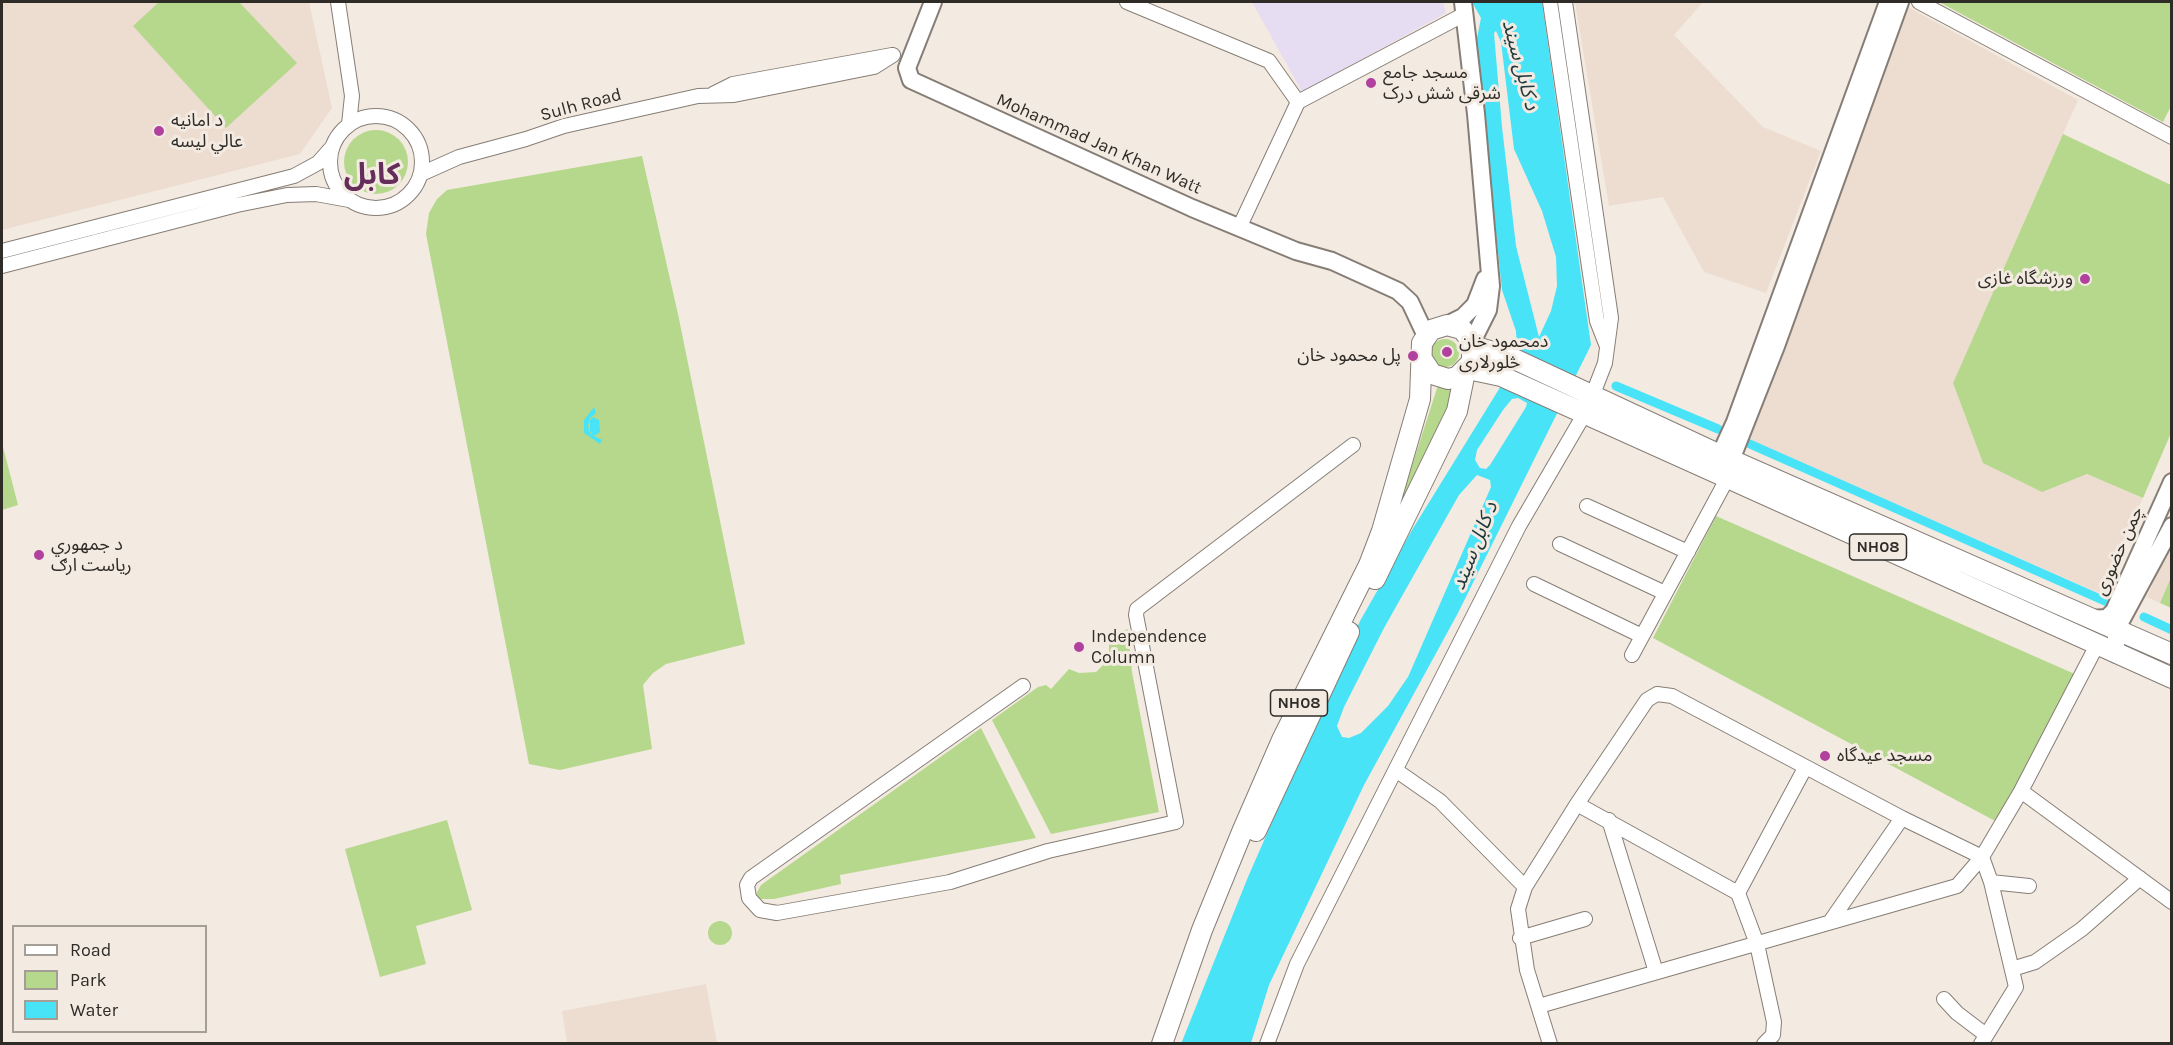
<!DOCTYPE html>
<html>
<head>
<meta charset="utf-8">
<style>
	body { margin:0 }
	#map { position:relative; width:2173px; height:1045px; overflow:hidden; background:#f3eae1; font-family:Karla,sans-serif }
	canvas { display:block }
	.frame { position:absolute; inset:0; border:3px solid #2f2c28; pointer-events:none }
	.legend { position:absolute; left:12px; top:925px; width:195px; height:108px; box-sizing:border-box; background:#f3eae1; border:2px solid #a59e97; margin:0; padding:8px 10px; list-style:none; font-size:18px; color:#2f2c28 }
	.legend li { display:flex; align-items:center; gap:12px; height:30px }
	.legend b { width:30px; border:2px solid #a59e97 }
</style>
</head>
<body>
<div id="map">
<canvas width="2173" height="1045"></canvas>
<div class="frame"></div>
<ul class="legend">
<li><b style="height:8px;background:#fff"></b>Road</li>
<li><b style="height:16px;background:#b6d88c"></b>Park</li>
<li><b style="height:16px;background:#49e3f7"></b>Water</li>
</ul>
</div>
<script>
const g = document.querySelector('canvas').getContext('2d');
g.lineJoin = 'round';
function paint(path, color) { g.fillStyle = color; g.fill(path, 'evenodd'); }
const poly = rows => new Path2D(rows.map(r => 'M' + r).join(''));
function trace(path, color, width, dash) { g.strokeStyle = color; g.lineWidth = width; g.lineCap = dash ? 'butt' : 'round'; g.setLineDash(dash || []); g.stroke(path); }
function drawText(font, color, halo, rows, align = 'center') {
  g.font = font + ' Karla,"Noto Sans Arabic",sans-serif'; g.lineWidth = 6; g.setLineDash([]); g.textBaseline = 'middle'; g.strokeStyle = halo; g.fillStyle = color; for (const [text, x, y, turn = 0] of rows) {
    g.save(); g.translate(x, y); g.rotate((+turn || 0) * Math.PI / 180); g.textAlign = isNaN(turn) ? turn : align; if (halo) g.strokeText(text, 0, 0); g.fillText(text, 0, 0); g.restore();
  }
}
paint(poly([
	[2,2,309,2,332,108,300,154,2,230],
	[1575,2,1703,2,1674,35,1763,127,1821,151,1766,293,1704,272,1663,197,1609,206],
	[1908,7,2078,100,1953,383,2042,491,2087,474,2143,498,2099,593,1746,438,1804,294],
	[2171,543,2171,577,2160,603,2147,597],
	[706,984,717,1043,567,1043,562,1011]
]), '#edddd0');
paint(poly([
	[1252,2,1443,2,1446,13,1302,92]
]), '#e7ddf2');
paint(poly([
	[159,2,239,2,297,63,226,128,133,26],
	[1939,2,2171,2,2171,106,2163,122],
	'344 162a32 32 0 1 1 64 0a32 32 0 1 1-64 0Z',
	[2063,134,2171,185,2171,433,2143,498,2087,474,2042,492,1983,463,1953,383],
	[642,156,678,314,745,644,666,664,653,673,643,685,652,749,560,770,529,764,426,234,429,213,437,199,447,190],
	'1431 353a14 14 0 1 1 28 0a14 14 0 1 1-28 0Z',
	[1438,385,1453,390,1456,403,1394,522],
	[2,443,18,505,2,510],
	[1716,516,2077,675,1997,822,1653,638],
	[2171,577,2171,608,2160,603],
	[1128,629,1132,672,1159,812,1051,834,992,720,1038,687,1046,685,1051,689,1069,669,1079,673,1096,672,1109,659,1109,638],
	[981,728,1036,838,840,875,841,884,774,899,760,899,756,894,761,885],
	[447,820,472,910,416,926,426,964,380,977,345,849],
	'708 933a12 12 0 1 1 24 0a12 12 0 1 1-24 0Z'
]), '#b6d88c');
paint(poly([
	[1472,2,1542,2,1591,345,1458,613,1364,785,1269,985,1251,1043,1181,1044,1248,877,1360,621,1412,530,1512,368,1517,352,1516,331,1502,290,1476,43,1481,18],
	[1496,31,1501,42,1514,149,1542,211,1556,257,1557,286,1551,311,1539,337,1516,246,1502,127,1494,33],
	[1518,398,1527,403,1526,407,1490,465,1486,469,1480,468,1475,460,1477,450,1503,410,1512,399],
	[1477,475,1490,480,1491,487,1408,677,1388,706,1361,733,1349,738,1342,737,1337,726,1344,707,1384,628,1459,495],
	[594,407,596,413,590,418,588,426,590,433,593,436,590,431,590,420,593,417,599,420,600,432,594,436,602,440,600,444,584,433,584,420]
]), '#49e3f7');
trace(poly([
	[1616,386,1718,429],
	[1743,441,2107,602],
	[2144,617,2172,630]
]), '#49e3f7', 9);
const minor = poly([
	[338,2,352,96,349,124],
	[1127,2,1269,61,1298,102],
	[1550,2,1597,321,1606,344],
	[1565,2,1611,318,1605,363,1593,394],
	[1919,2,2172,137],
	[713,94,733,84,892,55],
	'330 162a46 46 0 1 1 92 0a46 46 0 1 1-92 0Z',
	[421,174,459,157,526,139,564,126,698,96,734,95,874,67,893,55],
	[1239,228,1298,102,1463,15],
	[2,251,294,176,318,163,333,146],
	[2,266,237,205,287,195,316,194,349,200],
	[1587,506,1688,552],
	[1560,544,1665,593],
	[1534,584,1642,636],
	[1632,655,1727,479],
	[1023,686,751,878,747,885,749,898,760,910,777,913,950,882,1048,851,1176,822,1136,615,1137,609,1353,445],
	[1397,771,1440,801,1525,887],
	[2021,791,2172,902],
	[1577,804,1738,893,1757,944,1774,1022,1773,1035,1764,1044],
	[1609,820,1656,972],
	[1991,882,2029,886],
	[1738,893,1805,768],
	[1830,922,1902,818],
	[1520,938,1585,919],
	[2012,969,2035,962,2082,929,2140,878],
	[1944,999,1957,1013,1986,1035],
	[1539,1006,1957,886,1982,857,2021,791,2097,645],
	[1267,1044,1297,964,1519,526,1585,413],
	[1550,1044,1527,970,1518,909,1525,887,1577,804,1647,700,1657,694,1672,696,1902,818,1982,857,1991,882,2016,987,1981,1044]
]);
const major = poly([
	[933,2,907,68,911,80,1192,208,1296,251,1332,261,1398,291,1410,302,1426,336],
	[1463,2,1476,114,1491,286,1488,310,1472,342],
	[1447,325,1463,317,1475,305,1485,279],
	[1720,455,1735,422,1888,2],
	[1731,460,1776,346,1900,2],
	[2089,619,2107,618,2114,611,2172,482],
	[2116,654,2116,630,2172,526]
]);
const highway = poly([
	[1473,346,1510,357,1720,455,2172,654],
	[1468,369,1501,376,2172,678],
	[1375,579,1457,411,1465,372],
	[1256,831,1349,632],
	[1162,1044,1202,930,1242,832,1282,740,1369,565,1382,531,1420,399,1422,343,1431,330,1447,325,1462,329,1472,342,1472,362,1457,377,1448,379,1432,374,1422,359]
]);
trace(minor, '#867e76', 16);
trace(major, '#867e76', 20);
trace(highway, '#867e76', 22);
trace(minor, '#fff', 14);
trace(major, '#fff', 16);
trace(highway, '#fff', 20);
for (const [x, y, r, color] of [
	[1371,83,6,"#b0419e"],
	[159,131,6,"#b0419e"],
	[2085,279,6,"#b0419e"],
	[1447,352,6,"#b0419e"],
	[1413,356,6,"#b0419e"],
	[39,555,6,"#b0419e"],
	[1079,647,6,"#b0419e"],
	[1825,756,6,"#b0419e"]
]) { const dot = new Path2D(); dot.arc(x, y, r, 0, 2 * Math.PI); g.fillStyle = color; g.fill(dot); trace(dot, '#f3eae1', 2); }
for (const [x, y, w] of [
	[1878,547,57],
	[1299,703,57]
]) { const box = new Path2D(); box.roundRect(x - w / 2, y - 13, w, 26, 4.5); g.fillStyle = '#f3eae1'; g.fill(box); trace(box, '#2f2c28', 1.5); }
drawText('bold 16px', '#2f2c28', null, [
	["NH08",1878,547],
	["NH08",1299,703]
]);
drawText('18px', '#2f2c28', '#f3eae1', [
	["مسجد جامع",1383,73],
	["شرقی شش درک",1383,94],
	["د امانیه",171,121],
	["عالي لیسه",171,142],
	["ورزشگاه غازی",2073,279,"right"],
	["دمحمود خان",1459,342],
	["څلورلاری",1459,363],
	["پل محمود خان",1401,356,"right"],
	["د جمهوري",51,545],
	["ریاست ارګ",51,566],
	["Independence",1091,637],
	["Column",1091,658],
	["مسجد عیدگاه",1837,756]
], 'left');
drawText('18px', '#2f2c28', '#f3eae1', [
	["Sulh Road",581,105,-15],
	["Mohammad Jan Khan Watt",1099,144,24],
	["چمن حضوری",2119,551,-66]
]);
drawText('italic 20px', '#223b3e', '#f3eae1', [
	["د کابل سيند",1520,65,75],
	["د کابل سيند",1475,546,-68]
]);
drawText('bold 30px', '#642d5a', '#f3eae1', [
	["کابل",372,175]
]);
</script>
</body>
</html>
